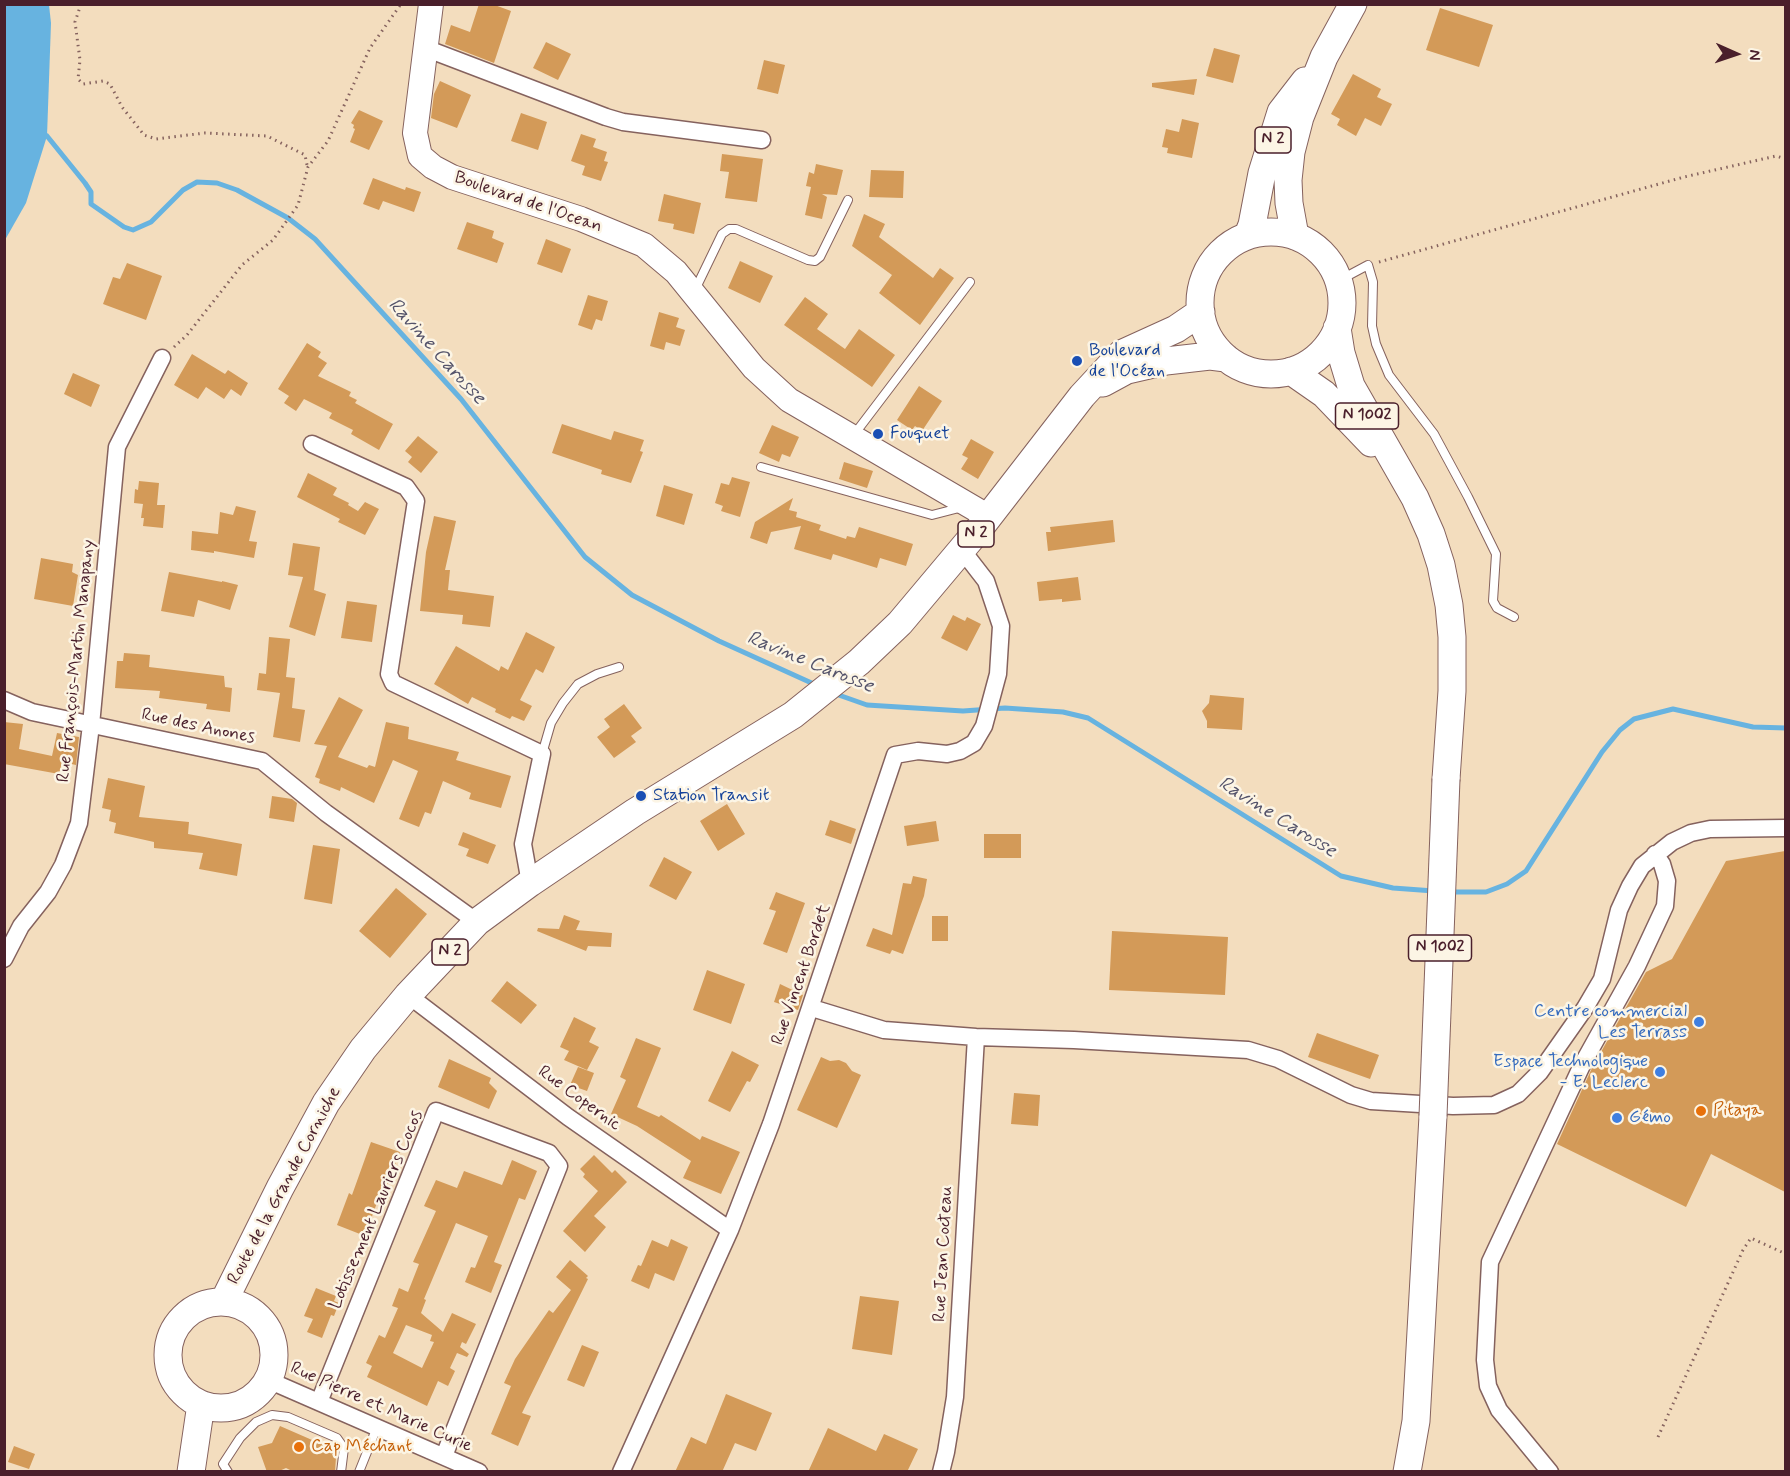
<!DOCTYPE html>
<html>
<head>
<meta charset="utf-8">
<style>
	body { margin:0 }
	#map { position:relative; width:1790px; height:1476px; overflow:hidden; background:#f3ddbe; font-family:Mynerve,sans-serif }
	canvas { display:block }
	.frame { position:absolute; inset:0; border:6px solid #4a1f2b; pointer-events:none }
	.north { position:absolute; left:1706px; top:24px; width:60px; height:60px; -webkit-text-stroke:4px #fcf5e5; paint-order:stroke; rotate:93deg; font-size:16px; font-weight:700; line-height:24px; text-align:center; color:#4a1f2b }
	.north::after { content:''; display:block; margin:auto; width:21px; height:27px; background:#4a1f2b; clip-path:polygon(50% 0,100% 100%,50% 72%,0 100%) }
</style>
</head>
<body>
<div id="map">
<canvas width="1790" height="1476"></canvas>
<div class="frame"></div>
<div class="north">N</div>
</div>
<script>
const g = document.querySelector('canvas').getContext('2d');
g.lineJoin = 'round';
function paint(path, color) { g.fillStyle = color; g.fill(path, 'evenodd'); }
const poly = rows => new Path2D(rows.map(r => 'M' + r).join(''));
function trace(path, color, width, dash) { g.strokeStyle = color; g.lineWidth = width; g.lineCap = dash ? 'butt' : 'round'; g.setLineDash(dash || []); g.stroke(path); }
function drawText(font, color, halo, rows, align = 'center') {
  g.font = font + ' Mynerve,sans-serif'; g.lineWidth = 5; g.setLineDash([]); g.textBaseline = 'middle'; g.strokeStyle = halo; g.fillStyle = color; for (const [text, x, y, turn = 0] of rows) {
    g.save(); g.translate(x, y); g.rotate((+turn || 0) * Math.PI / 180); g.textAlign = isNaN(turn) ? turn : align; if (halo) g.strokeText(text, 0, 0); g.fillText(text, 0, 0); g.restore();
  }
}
paint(poly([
	[5,4,49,5,51,23,47,136,26,203,5,240]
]), '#67b3e0');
trace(poly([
	[47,136,85,183,91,192,91,204,124,227,133,230,151,222,183,190,197,182,217,183,237,190,288,218,315,239,461,399,585,557,632,595,719,641,816,685],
	[833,693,867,705,963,711,1005,708,1063,712,1088,718,1341,876,1393,888,1434,891],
	[1449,892,1486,892,1507,884,1526,871,1602,752,1620,730,1634,719,1673,709,1753,727,1786,728]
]), '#67b3e0', 5);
paint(poly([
	[479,4,492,4,511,11,494,63,445,44,451,25,470,32],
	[1440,8,1493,25,1479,67,1426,50],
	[546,42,571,54,558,80,533,68],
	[1214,48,1240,55,1233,83,1206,76],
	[764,60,785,65,778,94,757,89],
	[1353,74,1381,89,1377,97,1392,104,1381,126,1365,118,1356,136,1337,125,1340,119,1331,114],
	[1197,79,1194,95,1152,87,1152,83],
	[440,81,471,95,457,128,431,118,434,94],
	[359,110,383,121,369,150,350,142,355,129,353,128,354,125,351,123],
	[521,113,547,122,538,150,511,141],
	[1182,119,1199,123,1192,158,1167,153,1168,148,1162,147,1166,129,1179,132],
	[581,134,596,139,593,147,607,152,604,161,608,162,601,181,582,175,585,166,571,161],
	[722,154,763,159,757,202,725,198,729,172,720,171],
	[816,164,843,170,837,195,822,194,827,197,822,219,805,215,811,187,806,186,809,172,814,174],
	[871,170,904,171,903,198,869,197],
	[373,178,405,190,406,187,421,192,414,212,383,201,379,210,363,204],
	[664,194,701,203,694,234,673,229,674,224,658,221],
	[864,214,885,224,879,237,933,278,940,268,954,278,920,325,879,293,892,275,852,246],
	[467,222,494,231,492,238,504,243,497,263,457,249],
	[546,239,571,249,562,273,537,264],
	[740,261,773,276,760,303,728,288],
	[127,263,162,276,146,320,103,304,113,277,120,279],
	[588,295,608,301,602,321,596,319,592,330,578,325],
	[805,297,828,314,817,329,845,349,859,329,895,355,872,387,784,325],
	[659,312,679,318,676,327,685,330,680,346,666,342,664,350,650,346],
	[307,343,321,352,318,357,327,363,318,376,351,392,349,396,357,400,355,403,393,424,379,450,351,434,353,430,329,418,332,413,304,399,296,411,284,403,289,396,278,389],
	[192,354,225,374,228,370,248,383,241,396,231,389,224,399,206,387,198,399,174,385],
	[73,373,100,385,91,407,64,394],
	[919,386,942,401,922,431,915,426,912,430,897,420],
	[562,424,611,440,614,431,644,440,640,451,643,452,631,483,601,474,602,470,552,453],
	[772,425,799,437,790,457,782,454,779,462,759,453],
	[418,436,438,452,421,473,408,462,412,457,405,451],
	[971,439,994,452,978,479,961,469,968,458,962,455],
	[844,462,873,471,867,488,839,479],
	[308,473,337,488,333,495,349,503,348,505,358,511,365,502,379,509,365,535,338,522,340,519,297,497],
	[732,477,750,482,740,517,721,511,723,506,715,503,721,483,729,485],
	[139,481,159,483,157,505,165,505,163,528,143,526,144,518,141,518,143,504,134,503,135,489,138,490],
	[664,485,693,494,684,525,656,516],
	[793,498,789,510,797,512,796,517,821,525,819,530,846,539,847,536,855,538,859,527,913,544,906,566,880,558,877,568,833,554,831,560,794,549,801,526,771,532,767,544,750,538,755,522],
	[236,506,256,511,249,541,257,542,254,558,214,551,214,553,191,550,192,531,218,534,220,512,233,515],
	[434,516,456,521,445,570,450,570,448,590,494,596,490,627,462,624,463,615,420,611,426,552],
	[1113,520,1115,542,1048,551,1046,532,1051,532,1050,527],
	[293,543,320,547,314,590,326,594,315,636,289,627,303,577,288,575],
	[41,558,73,564,72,572,78,575,73,606,34,599],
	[169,572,222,582,222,581,238,585,230,610,198,600,194,617,161,611],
	[1078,577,1081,600,1062,602,1062,599,1039,601,1037,582],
	[347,601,377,605,372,642,341,638],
	[953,615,965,621,967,617,981,624,967,651,941,638],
	[526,632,555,647,543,673,536,669,520,700,532,706,524,721,512,716,510,719,495,712,496,709,472,697,468,704,434,684,456,646,499,671,501,666,508,670],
	[269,637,290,639,286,677,295,678,292,708,305,710,300,742,273,737,280,693,257,690,259,673,266,674],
	[124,653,150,655,149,667,224,676,225,687,232,688,230,712,206,709,207,704,159,698,160,691,115,688,117,661,123,661],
	[1210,695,1244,698,1242,730,1207,728,1207,721,1202,711,1209,703],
	[339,697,363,710,338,757,367,768,369,765,375,767,386,722,409,727,408,739,459,752,456,760,511,776,501,808,469,799,471,793,443,781,431,814,425,812,419,827,399,819,418,771,393,760,374,803,341,787,340,791,319,783,320,779,315,777,327,746,314,744],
	[624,704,642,728,631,736,636,742,614,758,597,737,610,727,604,719],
	[4,722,23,724,19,749,52,756,57,733,79,737,76,765,62,762,59,774,4,764],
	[108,778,145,786,139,817,189,822,188,834,242,844,237,876,199,869,203,853,154,848,154,842,114,833,116,823,109,821,111,810,102,808],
	[272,796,292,799,297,803,294,822,269,818],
	[727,804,745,834,718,851,700,821],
	[830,820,856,829,851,844,825,835],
	[936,821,939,841,907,846,904,826],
	[463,832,496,845,488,864,466,856,469,849,458,845],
	[984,834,1021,834,1021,858,984,858],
	[313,845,340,849,332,904,304,899],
	[1785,851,1785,1192,1711,1154,1686,1207,1557,1144,1592,1068,1646,972,1672,959,1726,861],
	[664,857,692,872,676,900,649,886],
	[913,876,927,879,924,896,903,954,892,950,890,954,866,946,873,928,892,935,903,883,911,884],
	[396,888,427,914,390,958,359,931],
	[776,892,805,903,787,953,763,944,776,911,769,909],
	[564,915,580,921,576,930,612,933,611,947,588,946,586,951,537,931,538,928,559,929],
	[932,916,948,916,948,941,932,941],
	[1112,931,1228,937,1225,995,1109,990],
	[707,970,745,984,731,1024,693,1010],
	[507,981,537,1005,521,1024,491,1001],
	[780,984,803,995,798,1010,774,1002],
	[574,1017,596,1028,589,1042,599,1047,587,1070,564,1060,569,1051,560,1047],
	[1317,1033,1379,1055,1370,1079,1308,1057],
	[636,1038,661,1048,637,1107,659,1117,661,1115,700,1140,702,1136,740,1152,721,1194,683,1178,691,1161,637,1126,611,1114,626,1080,620,1077],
	[732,1051,759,1065,750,1082,747,1081,730,1112,708,1101],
	[821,1057,830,1061,839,1060,846,1063,852,1071,861,1075,837,1128,797,1110],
	[449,1059,491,1078,489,1083,497,1091,489,1109,438,1087],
	[578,1067,594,1073,587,1091,570,1085],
	[1014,1093,1040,1095,1038,1126,1011,1124],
	[371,1142,400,1152,387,1187,383,1186,365,1236,337,1225,349,1193,352,1195],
	[594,1155,612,1173,615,1170,627,1182,594,1216,606,1227,585,1252,563,1231,598,1191,583,1177,585,1174,580,1169],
	[512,1160,537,1171,525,1200,519,1198,494,1262,502,1265,491,1293,465,1282,471,1267,475,1268,488,1236,456,1223,424,1299,426,1300,421,1313,443,1332,452,1313,476,1324,466,1344,462,1342,460,1347,469,1354,467,1357,457,1353,450,1368,455,1371,448,1386,438,1381,427,1406,367,1377,372,1366,366,1363,379,1335,385,1338,398,1308,392,1306,399,1288,408,1292,419,1264,413,1262,436,1211,424,1206,436,1180,457,1188,464,1171,502,1185],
	[406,1325,432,1335,430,1341,434,1342,422,1368,393,1353],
	[671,1239,688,1247,674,1281,655,1273,649,1289,631,1281,638,1265,641,1266,652,1240,668,1247],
	[570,1260,588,1276,586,1278,588,1279,522,1413,531,1416,518,1446,491,1434,511,1386,504,1383,515,1359,549,1310,553,1313,571,1290,556,1277],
	[316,1288,336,1296,334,1301,339,1303,334,1316,331,1315,322,1338,307,1332,313,1319,304,1316],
	[860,1296,899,1301,892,1355,852,1349],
	[582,1345,599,1352,584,1387,567,1380],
	[726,1394,772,1413,756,1451,735,1443,722,1472,675,1472,691,1437,706,1444],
	[280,1426,335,1450,332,1455,336,1457,335,1472,294,1472,286,1468,277,1472,267,1472,258,1447,272,1443],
	[828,1428,876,1451,884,1434,918,1449,907,1472,808,1472],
	[14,1446,35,1454,29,1469,8,1462]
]), '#d39a58');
const lane = poly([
	[1338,281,1368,265,1373,282,1372,326,1376,344,1389,375,1434,434,1468,497,1496,554,1493,601,1497,608,1514,617],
	[694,292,722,234,729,229,736,229,808,260,815,261,820,257,848,200],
	[853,436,970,282],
	[761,467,932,515,963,507],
	[542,754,551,723,563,703,578,684,597,674,619,667],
	[228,1472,223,1464,240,1438,256,1422,272,1415,288,1417,337,1438,344,1448,341,1472],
	[359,1472,377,1427]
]);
const street = poly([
	[425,48,606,117,623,122,762,140],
	[312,444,406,487,416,501,389,674,393,683,542,754,523,844,530,883],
	[4,700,32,712,262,761,326,813,477,922],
	[4,959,21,926,48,892,63,865,79,823,91,725,117,447,162,358],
	[408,995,568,1117,730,1230],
	[812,1008,884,1030,976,1037,1074,1040,1248,1050,1278,1059,1351,1095,1371,1101,1453,1106,1494,1105,1518,1094,1540,1072,1585,1008,1602,979,1619,910,1630,886,1642,866,1672,842,1691,833,1710,829,1786,828],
	[268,1380,479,1472],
	[319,1402,436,1111,549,1153,559,1166,444,1456],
	[621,1472,730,1230,771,1124,895,755,918,751,947,754,960,751,974,743,984,726,998,674,1001,626,986,581,962,550],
	[941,1472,946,1452,955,1397,976,1037],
	[1550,1472,1499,1410,1488,1386,1485,1360,1490,1262,1583,1063,1637,966,1665,906,1667,881,1662,864,1655,854]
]);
const secondary = poly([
	[431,4,415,133,420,156,433,167,452,177,581,219,644,245,676,272,754,368,789,400,989,517]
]);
const primary = poly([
	'1200 303a71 71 0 1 1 142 0a71 71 0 1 1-142 0Z',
	[1248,235,1252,225,1262,173,1281,112,1305,81],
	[1295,236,1289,203,1288,180,1291,152,1300,117,1324,57,1353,4],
	[1337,328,1341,353,1351,386,1415,498,1431,534,1441,565,1449,605,1452,637,1452,691,1446,779],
	[1291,371,1324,394,1371,443],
	[1103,383,1127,370,1166,361,1210,356,1226,358],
	[224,1301,280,1188,326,1103,363,1049,408,995,477,922,530,883,635,812,793,715,859,662,900,623,979,529,1082,396,1121,354,1176,329,1201,312],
	'168 1355a53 53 0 1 1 106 0a53 53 0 1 1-106 0Z',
	[191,1472,201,1404],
	[1407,1472,1416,1421,1433,1116]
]);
trace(lane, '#85625e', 10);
trace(street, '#85625e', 19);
trace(secondary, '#85625e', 26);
trace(primary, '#85625e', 29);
trace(poly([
	[81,4,75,22,80,60,78,79,83,84,103,81,110,84,122,107,144,135,156,139,205,133,267,136,305,155,307,165],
	[1379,262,1684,177,1776,156,1786,159],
	[174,347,187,335,242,265,273,240,298,205,308,167,328,141,370,48,401,4],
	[1658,1437,1743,1250,1751,1238,1786,1254]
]), '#85625e', 3, [1.5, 4.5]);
trace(lane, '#fff', 8);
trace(street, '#fff', 16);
trace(secondary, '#fff', 24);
trace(primary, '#fff', 27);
const primaryBridge = poly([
	[1433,1116,1446,779]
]);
trace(primaryBridge, '#85625e', 29, []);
trace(primaryBridge, '#fff', 27);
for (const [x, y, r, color] of [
	[1077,361,6,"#1a4fb4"],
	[878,434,6,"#1a4fb4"],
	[641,796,6,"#1a4fb4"],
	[1699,1022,6,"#3f7fe0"],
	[1660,1072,6,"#3f7fe0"],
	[1701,1111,6,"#e8710a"],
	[1617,1118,6,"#3f7fe0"],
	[299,1447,6,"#e8710a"]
]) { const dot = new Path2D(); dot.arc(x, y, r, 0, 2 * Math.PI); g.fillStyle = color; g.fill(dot); trace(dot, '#fcf5e5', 2); }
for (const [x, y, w] of [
	[1273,140,36],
	[1367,416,63],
	[976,534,36],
	[1440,948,63],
	[450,952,36]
]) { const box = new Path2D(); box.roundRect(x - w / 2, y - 13, w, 26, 4.5); g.fillStyle = '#fcf5e5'; g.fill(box); trace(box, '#4a1f2b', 1.5); }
drawText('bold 16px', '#4a1f2b', null, [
	["N 2",1273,140],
	["N 1002",1367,416],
	["N 2",976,534],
	["N 1002",1440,948],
	["N 2",450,952]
]);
drawText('18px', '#4a1f2b', '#fcf5e5', [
	["Boulevard de l'Ocean",528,203,19],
	["Rue François-Martin Manapany",77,661,-84],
	["Rue des Anones",198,727,12],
	["Rue Vincent Bordet",802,975,-71],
	["Rue Copernic",579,1099,36],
	["Route de la Grande Corniche",285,1186,-62],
	["Lotissement Lauriers Cocos",377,1210,-67],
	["Rue Jean Cocteau",944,1254,-87],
	["Rue Pierre et Marie Curie",381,1408,24]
]);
drawText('18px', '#164399', '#fcf5e5', [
	["Boulevard",1089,351],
	["de l'Océan",1089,372],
	["Fouquet",890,434],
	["Station Transit",653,796]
], 'left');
drawText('18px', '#366cbe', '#fcf5e5', [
	["Centre commercial",1687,1012],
	["Les Terrass",1687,1033],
	["Espace Technologique",1648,1062],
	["- E. Leclerc",1648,1083],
	["Gémo",1629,1118,"left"]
], 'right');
drawText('18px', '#c56008', '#fcf5e5', [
	["Pitaya",1713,1111],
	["Cap Méchant",311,1447]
], 'left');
drawText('italic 20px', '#54536a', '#fcf5e5', [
	["Ravine Carosse",436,352,48],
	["Ravine Carosse",810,663,22],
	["Ravine Carosse",1277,818,32]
]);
</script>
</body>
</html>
